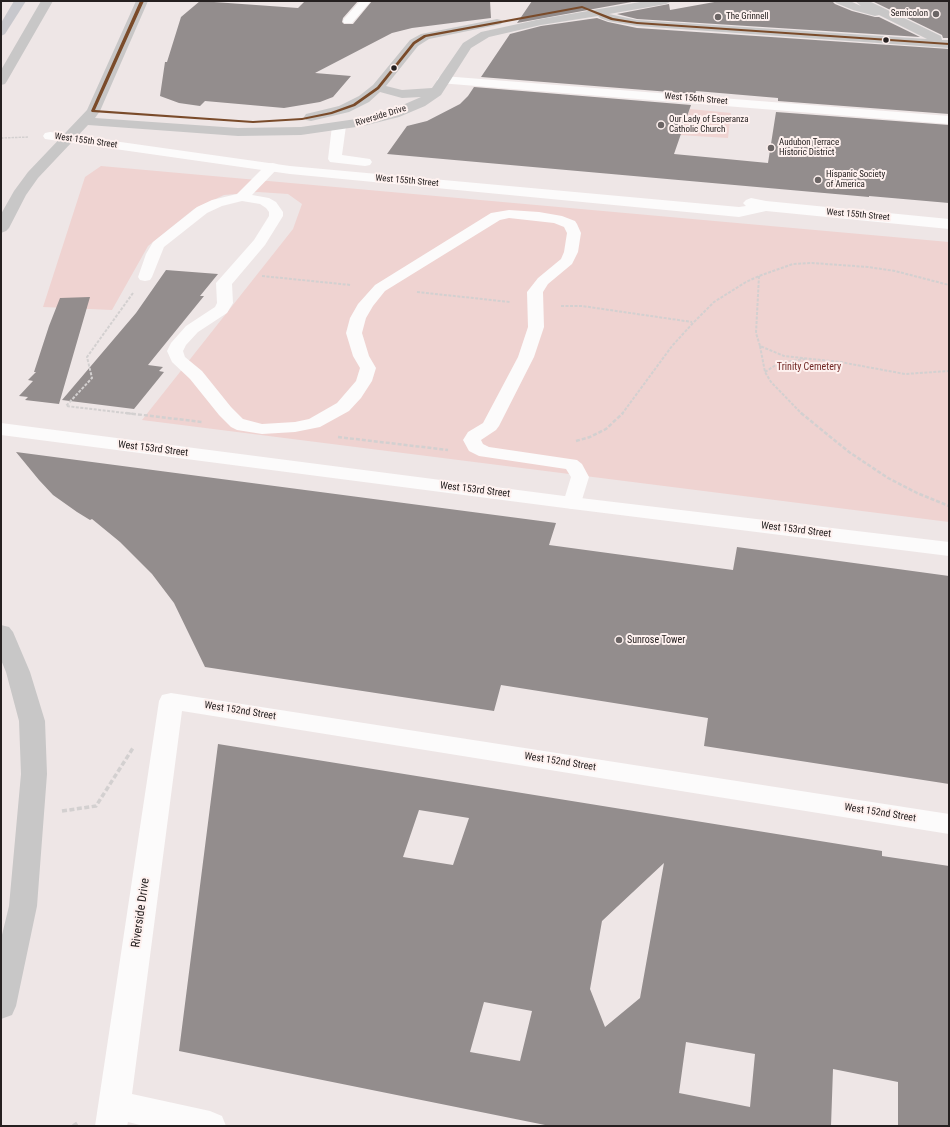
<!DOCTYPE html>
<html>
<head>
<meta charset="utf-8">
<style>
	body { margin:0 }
	#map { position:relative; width:950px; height:1127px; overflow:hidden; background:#eee6e6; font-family:"Roboto Condensed",sans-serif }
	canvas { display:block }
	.frame { position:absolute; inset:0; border:2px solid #252020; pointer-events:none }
</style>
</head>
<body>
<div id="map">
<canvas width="950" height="1127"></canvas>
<div class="frame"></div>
</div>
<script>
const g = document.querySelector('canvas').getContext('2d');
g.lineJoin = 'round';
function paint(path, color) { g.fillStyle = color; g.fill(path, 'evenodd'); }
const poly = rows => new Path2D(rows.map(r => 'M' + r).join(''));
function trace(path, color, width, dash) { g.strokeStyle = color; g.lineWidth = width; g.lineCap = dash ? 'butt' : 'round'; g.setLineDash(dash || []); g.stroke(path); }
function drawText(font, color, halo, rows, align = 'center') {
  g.font = font + ' "Roboto Condensed",sans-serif'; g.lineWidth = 4; g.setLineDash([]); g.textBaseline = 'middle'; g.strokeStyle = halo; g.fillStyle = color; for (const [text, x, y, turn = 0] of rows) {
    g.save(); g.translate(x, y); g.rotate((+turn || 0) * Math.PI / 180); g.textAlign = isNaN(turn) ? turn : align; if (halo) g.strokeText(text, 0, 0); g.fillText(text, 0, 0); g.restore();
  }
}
paint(poly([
	[690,109,731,113,728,138,679,135],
	[101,166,949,242,949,522,142,420,293,229,302,204,288,194,258,192,224,195,194,209,148,246,112,310,43,307,85,177]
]), '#efd3d1');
paint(poly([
	[200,1,298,8,305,1,358,1,343,18,342,22,344,24,353,24,372,1,490,1,491,18,412,28,392,33,315,73,351,76,333,97,320,102,284,108,205,101,200,106,179,103,160,96,165,62,167,62,181,17],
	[532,1,637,1,517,23],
	[720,1,832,1,835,4,852,11,875,17,879,17,920,37,637,19,617,14,669,4,670,10],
	[872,1,949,1,949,38,943,38,942,35],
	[597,18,608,22,637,28,949,49,949,114,778,101,778,98,696,91,695,94,481,77,510,34,541,26],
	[474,87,691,105,674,154,768,163,776,112,949,125,949,203,869,196,869,197,387,154,407,126,427,121,460,104,468,96],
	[166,270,218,274,200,296,204,296,148,365,163,367,159,371,164,372,134,409,62,400,136,313],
	[90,297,59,404,25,400,28,397,19,396,33,381,28,380,36,372,34,372,49,326,60,298],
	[16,452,556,523,549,545,733,570,737,547,949,576,949,784,704,746,708,718,501,685,494,711,205,667,174,603,152,574,120,542,92,519,90,520,77,512,53,495,39,480],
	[218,744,882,851,882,856,949,866,949,1126,898,1126,898,1082,833,1069,831,1126,550,1126,179,1051],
	[419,810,469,818,453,865,403,857],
	[664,863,640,998,605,1027,590,989,602,921],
	[484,1002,532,1011,520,1061,470,1052],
	[686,1042,755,1054,750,1107,679,1093]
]), '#938d8d');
trace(poly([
	[1,138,29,137]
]), '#d3d0d0', 1.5, [2.5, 1]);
trace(poly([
	[262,276,351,285],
	[759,276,756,333,760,346,784,356,840,362,905,374,949,371],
	[417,292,510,302],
	[133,293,87,357,92,378,66,406,134,414],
	[561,306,582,306,692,322],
	[760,346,765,372,771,382,802,414],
	[765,372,779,363,805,359],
	[622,414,672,346,693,323,714,302,746,282,759,276,793,264,812,263,868,267,895,271,949,285]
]), '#d3d0d0', 2, [3, 1.5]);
trace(poly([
	[126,413,202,422],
	[801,413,849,452,888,478,917,493,949,506],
	[338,437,448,450],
	[576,441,590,437,606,429,623,413]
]), '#d3d0d0', 2.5, [4, 2]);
trace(poly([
	[62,811,96,806,133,748],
	[73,1126,79,1122]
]), '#d3d0d0', 3.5, [5, 2.5]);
paint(poly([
	[360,1,371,1,352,23,344,23,343,21,344,19,360,1],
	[272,163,277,164,279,167,252,195,269,198,276,202,283,212,283,216,265,245,232,284,233,303,227,313,198,332,186,345,183,351,185,357,202,371,231,407,243,419,262,424,295,422,309,419,337,403,356,381,360,368,353,356,346,333,350,318,358,304,375,285,491,213,509,210,539,212,562,216,575,221,577,224,581,233,578,252,572,264,548,284,543,292,544,327,534,357,499,426,496,430,481,440,483,444,489,447,577,460,582,464,589,477,581,503,579,507,572,509,565,507,563,503,571,477,566,469,479,456,469,451,463,440,468,432,483,423,518,357,528,327,527,292,538,278,561,259,564,252,567,233,564,227,554,223,509,218,500,220,385,291,373,306,366,318,362,333,369,356,376,368,372,381,361,398,349,411,320,427,295,432,262,434,237,430,231,427,219,415,190,379,172,362,167,351,171,343,186,326,215,307,217,303,216,283,254,240,269,216,269,212,266,208,260,204,242,201,222,206,207,213,164,247,152,277,150,280,145,281,140,280,138,277,146,254,153,242,197,207,212,200,237,194,267,164,272,163]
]), '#fcfbfb');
paint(poly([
	[443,76,949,116,949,124,439,83,437,80,439,77,443,76],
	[339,122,344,123,346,126,342,155,370,159,372,162,370,165,365,166,330,162,328,159,332,126,334,123,339,122],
	[50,132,290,166,739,207,746,206,743,203,746,200,751,198,766,201,949,219,949,229,766,211,739,217,290,174,45,139,43,136,45,133,50,132],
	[1,423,572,497,949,542,949,556,572,509,1,435,1,423],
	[171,693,949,814,949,834,182,711,132,1094,210,1111,222,1116,226,1126,144,1126,128,1122,127,1126,95,1126,159,701,162,695,171,693]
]), '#fcfbfb');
paint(poly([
	[41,1,53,1,7,81,5,84,1,85,1,70,41,1],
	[136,1,148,1,100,111,95,118,238,128,301,127,363,118,389,111,421,97,402,98,380,92,369,102,349,112,311,121,306,120,304,117,306,114,339,106,359,96,373,85,410,40,421,34,497,19,501,20,503,22,501,24,497,25,429,39,418,46,386,86,402,90,432,88,463,43,481,32,541,19,646,1,672,1,666,4,609,14,637,20,927,39,879,15,875,16,853,10,836,3,834,1,850,1,861,6,855,1,869,1,941,36,942,40,949,40,949,48,637,26,608,21,600,18,598,16,541,25,489,37,471,48,441,95,425,106,399,117,363,126,301,135,238,136,88,125,38,178,26,195,9,228,6,231,1,233,1,214,14,191,28,172,87,110,136,1],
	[1,625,9,627,13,632,30,672,45,721,47,774,37,906,16,1006,12,1015,1,1019,1,939,9,906,21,774,19,721,6,672,1,660,1,625]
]), '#c8c7c7');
paint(poly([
	[14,1,26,1,5,34,1,36,1,23,14,1]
]), '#c7c7cc');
paint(poly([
	[140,1,144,1,95,110,253,121,302,118,331,112,353,104,377,87,413,42,424,35,582,6,613,18,637,22,949,43,949,45,637,24,611,20,582,8,426,37,415,44,379,89,355,106,332,114,302,120,253,123,92,112,91,111,140,1]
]), '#7a4b2a');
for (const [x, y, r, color] of [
	[936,14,4,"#6b6565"],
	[718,17,4,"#6b6565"],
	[886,40,3.5,"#252020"],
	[394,68,3.5,"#252020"],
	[661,125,4,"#6b6565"],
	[771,148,4,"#6b6565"],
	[818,180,4,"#6b6565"],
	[619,640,4,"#6b6565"]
]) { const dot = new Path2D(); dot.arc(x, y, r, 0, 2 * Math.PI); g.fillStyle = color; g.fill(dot); trace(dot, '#fef1ef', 1.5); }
drawText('9px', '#252020', '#fef1ef', [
	["Semicolon",928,14,"right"],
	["The Grinnell",726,17],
	["Our Lady of Esperanza",669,120],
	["Catholic Church",669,130],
	["Audubon Terrace",779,143],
	["Historic District",779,153],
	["Hispanic Society",826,175],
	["of America",826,185]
], 'left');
drawText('9px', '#252020', '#fef1ef', [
	["West 156th Street",696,99,5],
	["Riverside Drive",381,116,-17],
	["West 155th Street",86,141,8],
	["West 155th Street",407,181,5],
	["West 155th Street",858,215,5]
]);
drawText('10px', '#702724', '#fef1ef', [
	["Trinity Cemetery",809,367]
]);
drawText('10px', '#252020', '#fef1ef', [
	["West 153rd Street",153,449,7],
	["West 153rd Street",475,490,7],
	["West 153rd Street",796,530,7],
	["West 152nd Street",240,711,9],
	["West 152nd Street",560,762,9],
	["West 152nd Street",880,813,9]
]);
drawText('10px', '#252020', '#fef1ef', [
	["Sunrose Tower",627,640]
], 'left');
drawText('12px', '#252020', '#fef1ef', [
	["Riverside Drive",141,913,-82]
]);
</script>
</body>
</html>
